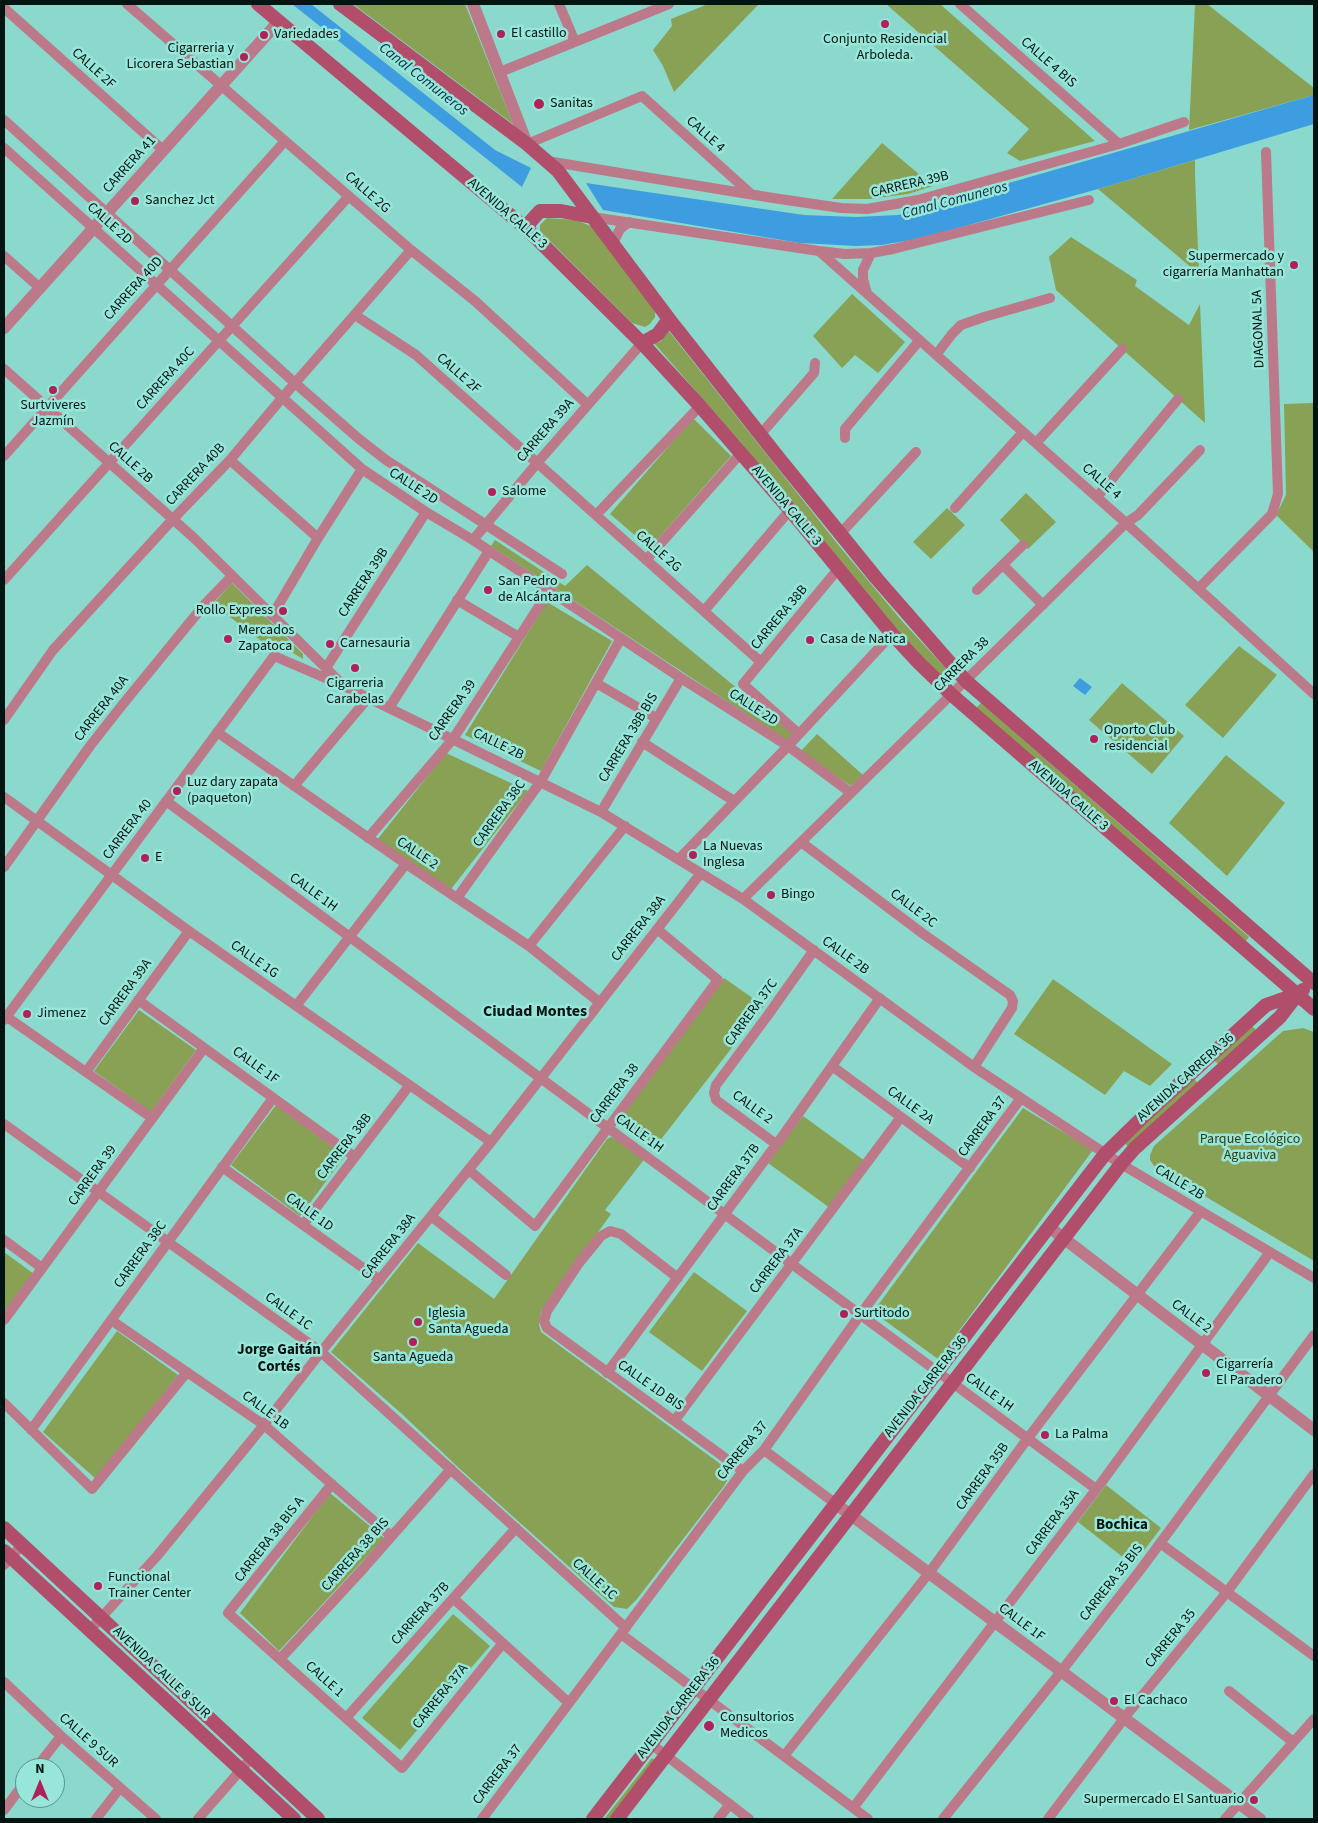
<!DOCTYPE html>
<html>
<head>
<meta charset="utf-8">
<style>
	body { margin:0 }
	#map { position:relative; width:1318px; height:1823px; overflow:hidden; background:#8bd9cc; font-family:"Source Sans 3",sans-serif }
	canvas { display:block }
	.frame { position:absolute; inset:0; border:5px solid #001512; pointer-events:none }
	.north { position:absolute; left:15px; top:1758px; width:50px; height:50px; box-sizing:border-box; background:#98e6d9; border:1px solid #5b9289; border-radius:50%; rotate:0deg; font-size:14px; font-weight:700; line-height:20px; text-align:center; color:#001512 }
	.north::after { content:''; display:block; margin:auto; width:18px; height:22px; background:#af2159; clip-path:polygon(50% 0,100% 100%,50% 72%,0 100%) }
</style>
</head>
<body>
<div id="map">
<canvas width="1318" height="1823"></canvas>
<div class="frame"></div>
<div class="north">N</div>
</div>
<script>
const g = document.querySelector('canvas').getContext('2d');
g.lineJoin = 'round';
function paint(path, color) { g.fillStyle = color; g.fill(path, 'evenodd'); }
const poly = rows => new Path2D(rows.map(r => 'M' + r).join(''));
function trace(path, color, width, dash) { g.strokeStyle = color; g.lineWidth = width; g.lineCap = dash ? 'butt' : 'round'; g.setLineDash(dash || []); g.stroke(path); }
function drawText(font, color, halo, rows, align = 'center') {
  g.font = font + ' "Source Sans 3",sans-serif'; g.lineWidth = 5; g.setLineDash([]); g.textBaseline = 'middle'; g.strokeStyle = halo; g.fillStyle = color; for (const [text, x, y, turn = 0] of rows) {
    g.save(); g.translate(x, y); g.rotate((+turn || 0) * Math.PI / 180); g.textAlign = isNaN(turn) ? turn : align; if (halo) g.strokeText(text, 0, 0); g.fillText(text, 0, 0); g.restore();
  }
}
paint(poly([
	[353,4,465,4,513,124],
	[708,4,759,4,674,92,663,66,653,50,672,26,671,19],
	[886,4,940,4,1095,141,1020,161,1007,153,1029,129],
	[1195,4,1207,4,1314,88,1314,95,1189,130],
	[882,143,933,186,908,194,869,199,832,199],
	[1195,160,1195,176,1199,274,1098,189],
	[547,218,576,220,593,227,655,311,655,317,650,324,645,327,632,323,540,231,540,225],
	[1071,237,1137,280,1135,286,1189,325,1200,304,1205,423,1056,290,1049,257],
	[852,294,905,342,878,373,855,355,842,368,813,336],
	[668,330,840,547,902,621,950,673,944,680,895,630,742,444,654,343,661,341,666,335],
	[1314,403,1314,552,1276,515,1286,495,1284,404],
	[693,418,731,456,650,548,610,514],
	[1026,493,1056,522,1028,549,1000,520],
	[947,508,965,525,931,559,913,542],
	[495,540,565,586,587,565,794,735,789,742,491,546],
	[232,583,303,654,303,659,275,642,268,646,213,604],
	[547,602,612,641,541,771,465,735],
	[1239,646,1277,675,1223,738,1185,705],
	[1122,683,1184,736,1152,774,1089,720],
	[981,703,1249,937,1245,942,976,708],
	[817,734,863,775,851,786,800,752],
	[446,753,528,791,451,889,377,840],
	[1226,755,1285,803,1227,876,1169,823],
	[724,978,764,1006,656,1146,619,1119],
	[1053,979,1172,1064,1150,1086,1124,1071,1105,1095,1014,1034],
	[139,1010,196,1050,151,1112,94,1071],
	[1252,1026,1256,1030,1218,1064,1214,1060],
	[1303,1028,1314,1032,1314,1261,1154,1166,1150,1160,1150,1155,1154,1146,1283,1031],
	[1193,1078,1198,1083,1129,1148,1124,1142],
	[276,1105,345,1156,300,1216,231,1165],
	[1023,1108,1093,1150,938,1359,873,1312],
	[803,1116,865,1161,830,1208,768,1163],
	[611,1137,646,1157,605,1210,611,1214,541,1312,539,1325,541,1332,723,1466,727,1471,727,1481,724,1486,637,1599,627,1609,614,1607,460,1469,402,1414,331,1352,418,1243,494,1299,607,1139],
	[4,1252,34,1274,4,1315],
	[694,1272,747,1311,702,1371,649,1332],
	[117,1331,178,1375,96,1479,43,1432],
	[1106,1485,1161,1528,1133,1565,1078,1522],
	[330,1493,384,1538,279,1651,240,1613],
	[453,1614,490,1646,400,1750,362,1718],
	[652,1758,656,1761,610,1819,604,1819]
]), '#89a154');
paint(poly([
	[292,4,311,4,495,150,531,168,522,187],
	[1314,95,1314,124,1098,189,922,238,882,245,856,246,800,243,603,210,586,183,804,215,856,217,898,215],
	[1080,678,1092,687,1085,695,1073,686]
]), '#3e9de0');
trace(poly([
	[127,4,411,250,475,301,587,404],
	[559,4,575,42],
	[960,4,1119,144],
	[4,8,163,150],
	[500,72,669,4],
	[4,120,295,383,359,439,386,460,562,574],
	[527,144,642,96,751,194],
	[4,148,362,469,426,512,473,540,681,678,788,746,851,793],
	[547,161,773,198,841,208,867,209,918,200,1119,144,1184,122],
	[592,217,819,251,845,254,871,253,893,249,1089,200],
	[614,245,615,239,620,229,629,222],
	[819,251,1126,523,1314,694],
	[4,256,40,288],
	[867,293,863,279,863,270,871,253],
	[355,315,416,355,761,662],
	[936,355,952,334,961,325,984,317,1050,298],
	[4,369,194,538,339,681],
	[760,435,814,373,815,363],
	[845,438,845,429,919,341],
	[1036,443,1122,349],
	[4,456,285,141],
	[230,460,318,538],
	[1097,497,1178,399],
	[955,508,1023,432],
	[596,515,700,406],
	[840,534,916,452],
	[473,540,538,462,642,343],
	[646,560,741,453],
	[1003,565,1043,605],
	[4,580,349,196],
	[1199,588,1272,514,1278,494,1266,152],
	[977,590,1023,545],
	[457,600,519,637],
	[704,611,790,510],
	[272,616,318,538,362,469],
	[326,668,426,512],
	[596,683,656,718],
	[389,708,489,551],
	[4,720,53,650,173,519,230,460,282,398,411,250],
	[217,732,406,864,529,946,599,1002],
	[799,734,743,684,838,569],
	[642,742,734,801],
	[294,786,368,698],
	[4,797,189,931,491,1142],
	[166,801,1096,1489],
	[601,812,681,678],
	[368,838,453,739,549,591],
	[801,842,922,933,1010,995,1013,1001,1012,1008,974,1067],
	[679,859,788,746,892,634],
	[4,867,90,746,123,704,204,605,232,576],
	[457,898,541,781,621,638],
	[743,899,1126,523,1138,515,1200,450],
	[529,946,625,826],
	[138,1000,355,1157],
	[296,1006,406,864],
	[4,1015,152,1118],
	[4,1020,274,656,344,686,601,812,743,899,974,1067,1121,1164,1314,1278],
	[832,1066,970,1168],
	[86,1072,189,931],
	[4,1124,321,1352,626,1628],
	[776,1144,716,1100,714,1093,716,1085,768,1015,814,950],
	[222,1167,380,1280],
	[469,1170,535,1226,718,980,657,929],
	[431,1216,506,1275],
	[303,1225,409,1086],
	[4,1240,42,1268],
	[678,1278,621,1234,610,1231,601,1236,579,1263,547,1311,544,1321,547,1328,743,1471],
	[4,1320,204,1048],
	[111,1320,264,1425,391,1536],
	[607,1373,784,1134,880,998],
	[4,1403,92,1489,187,1372],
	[675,1420,901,1117],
	[31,1430,273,1098],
	[764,1450,836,1504],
	[332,1484,228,1613,402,1768,503,1643],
	[1160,1543,1314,1656],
	[4,1565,22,1545],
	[454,1599,569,1703],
	[90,1630,157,1556,264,1425,321,1352,491,1142,701,873],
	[621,1634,868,1819],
	[280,1659,361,1571,451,1469],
	[4,1682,61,1736,156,1819],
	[1229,1691,1293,1742],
	[346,1718,516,1528],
	[651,1744,749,1819],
	[784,1756,929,1573,1028,1438,1201,1211],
	[36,1768,61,1736],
	[853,1808,1101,1483,1270,1252],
	[4,1810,25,1782],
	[96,1819,120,1788],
	[198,1819,252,1757],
	[482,1819,743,1471,764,1450,860,1315,1021,1098],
	[718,1819,730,1804],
	[943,1819,1056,1678,1141,1569,1314,1335],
	[1048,1819,1129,1712,1227,1592,1314,1474],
	[1225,1819,1314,1719]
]), '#bc798a', 10);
trace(poly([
	[473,4,527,144],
	[4,328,279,21],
	[1049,1227,1314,1430],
	[836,1504,1260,1819]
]), '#bc798a', 12);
trace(poly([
	[258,4,528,230,642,343,700,406,790,510,892,634,918,662,952,695,1314,1009],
	[340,4,527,144,558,171,669,319,778,457,877,579,966,681,1314,983],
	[528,230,530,222,540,211,561,211,592,217],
	[642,343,658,334,669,319],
	[4,1528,318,1819],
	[4,1551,294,1819],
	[593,1819,1105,1154,1144,1116,1266,1005,1297,994,1303,990],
	[617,1819,1121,1164,1135,1148,1280,1017,1297,995]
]), '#b04e6c', 14);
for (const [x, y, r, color] of [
	[885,24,5,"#af2159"],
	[501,34,5,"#af2159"],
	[264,35,5,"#af2159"],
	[244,57,5,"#af2159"],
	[539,104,6,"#af2159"],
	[135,201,5,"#af2159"],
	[1294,265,5,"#af2159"],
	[53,390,5,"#af2159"],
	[492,492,5,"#af2159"],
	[488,590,5,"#af2159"],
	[283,611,5,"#af2159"],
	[228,639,5,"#af2159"],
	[810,640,5,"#af2159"],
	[330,644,5,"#af2159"],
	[355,668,5,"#af2159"],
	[1094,739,5,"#af2159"],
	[177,791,5,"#af2159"],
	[693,855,5,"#af2159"],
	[145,858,5,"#af2159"],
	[771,895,5,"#af2159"],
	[27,1014,5,"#af2159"],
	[844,1314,5,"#af2159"],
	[418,1322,5,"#af2159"],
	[413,1342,5,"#af2159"],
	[1206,1373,5,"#af2159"],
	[1045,1435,5,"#af2159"],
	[98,1586,5,"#af2159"],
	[1114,1701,5,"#af2159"],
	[709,1726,6,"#af2159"],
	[1254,1800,5,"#af2159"]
]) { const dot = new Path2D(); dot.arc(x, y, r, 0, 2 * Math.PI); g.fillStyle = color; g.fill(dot); trace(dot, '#98e6d9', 2); }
drawText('14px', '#001512', '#98e6d9', [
	["El castillo",511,34],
	["Variedades",274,35],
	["Conjunto Residencial",885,40,"center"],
	["Arboleda.",885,56,"center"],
	["Cigarreria y",234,49,"right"],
	["Licorera Sebastian",234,65,"right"],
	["Sanitas",550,104],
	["Sanchez Jct",145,201],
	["Supermercado y",1284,257,"right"],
	["cigarrería Manhattan",1284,273,"right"],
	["Surtviveres",53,406,"center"],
	["Jazmín",53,422,"center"],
	["Salome",502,492],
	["San Pedro",498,582],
	["de Alcántara",498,598],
	["Rollo Express",273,611,"right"],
	["Mercados",238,631],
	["Zapatoca",238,647],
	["Casa de Natica",820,640],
	["Carnesauria",340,644],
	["Cigarreria",355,684,"center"],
	["Carabelas",355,700,"center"],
	["Oporto Club",1104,731],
	["residencial",1104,747],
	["Luz dary zapata",187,783],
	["(paqueton)",187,799],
	["La Nuevas",703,847],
	["Inglesa",703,863],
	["E",155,858],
	["Bingo",781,895],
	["Jimenez",37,1014],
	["Iglesia",428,1314],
	["Santa Agueda",428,1330],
	["Surtitodo",854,1314],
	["Santa Agueda",413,1358,"center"],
	["Cigarrería",1216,1365],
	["El Paradero",1216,1381],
	["La Palma",1055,1435],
	["Functional",108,1578],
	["Trainer Center",108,1594],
	["El Cachaco",1124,1701],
	["Consultorios",720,1718],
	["Medicos",720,1734],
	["Supermercado El Santuario",1244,1800,"right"]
], 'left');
drawText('14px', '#001512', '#98e6d9', [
	["CALLE 4 BIS",1048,63,41],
	["CALLE 2F",93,69,42],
	["CALLE 4",705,135,42],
	["CARRERA 41",130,165,-48],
	["CARRERA 39B",910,185,-13],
	["CALLE 2G",367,193,41],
	["AVENIDA CALLE 3",507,214,41],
	["CALLE 2D",109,224,42],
	["CARRERA 40D",134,289,-48],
	["DIAGONAL 5A",1259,329,-92],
	["CALLE 2F",458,374,41],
	["CARRERA 40C",166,379,-48],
	["CARRERA 39A",546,431,-49],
	["CALLE 2B",130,463,42],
	["CARRERA 40B",196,475,-47],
	["CALLE 4",1101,482,41],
	["CALLE 2D",413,487,33],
	["AVENIDA CALLE 3",786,506,50],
	["CALLE 2G",658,552,41],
	["CARRERA 39B",364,583,-57],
	["CARRERA 38B",780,618,-50],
	["CARRERA 38",962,665,-45],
	["CALLE 2D",753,708,33],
	["CARRERA 40A",102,709,-52],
	["CARRERA 39",453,711,-55],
	["CARRERA 38B BIS",629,738,-59],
	["CALLE 2B",498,745,26],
	["AVENIDA CALLE 3",1068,796,41],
	["CARRERA 38C",500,814,-54],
	["CARRERA 40",128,830,-53],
	["CALLE 2",417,854,34],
	["CALLE 1H",313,893,36],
	["CALLE 2C",913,909,37],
	["CARRERA 38A",639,929,-52],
	["CALLE 2B",845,956,36],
	["CALLE 1G",254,960,35],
	["CARRERA 39A",126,993,-54],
	["CARRERA 37C",752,1013,-54],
	["CALLE 1F",255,1066,36],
	["AVENIDA CARRERA 36",1186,1078,-42],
	["CARRERA 38",615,1094,-53],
	["CALLE 2A",910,1106,36],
	["CALLE 2",752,1108,36],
	["CARRERA 37",983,1127,-54],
	["CALLE 1H",639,1134,36],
	["CARRERA 38B",345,1147,-52],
	["CARRERA 39",93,1176,-54],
	["CARRERA 37B",734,1178,-54],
	["CALLE 2B",1179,1183,31],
	["CALLE 1D",309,1213,36],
	["CARRERA 38A",389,1247,-52],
	["CARRERA 38C",141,1255,-54],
	["CARRERA 37A",777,1261,-53],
	["CALLE 1C",288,1312,36],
	["CALLE 2",1191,1317,37],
	["CALLE 1D BIS",650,1386,35],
	["AVENIDA CARRERA 36",926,1387,-52],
	["CALLE 1H",989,1393,36],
	["CALLE 1B",265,1411,37],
	["CARRERA 37",743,1451,-51],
	["CARRERA 35B",983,1477,-54],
	["CARRERA 35A",1053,1523,-53],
	["CARRERA 38 BIS A",270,1540,-52],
	["CARRERA 38 BIS",356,1555,-48],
	["CALLE 1C",594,1580,42],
	["CARRERA 35 BIS",1112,1583,-52],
	["CARRERA 37B",421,1614,-48],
	["CALLE 1F",1021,1623,37],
	["CARRERA 35",1171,1639,-51],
	["AVENIDA CALLE 8 SUR",161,1673,43],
	["CALLE 1",324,1680,42],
	["CARRERA 37A",441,1697,-51],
	["AVENIDA CARRERA 36",679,1708,-52],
	["CALLE 9 SUR",88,1741,42],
	["CARRERA 37",498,1775,-53]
]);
drawText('14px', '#313c13', '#98e6d9', [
	["Parque Ecológico",1250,1140],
	["Aguaviva",1250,1156]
]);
drawText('italic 15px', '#032c47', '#98e6d9', [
	["Canal Comuneros",423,80,38],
	["Canal Comuneros",955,201,-15]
]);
drawText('bold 15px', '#001512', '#98e6d9', [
	["Jorge Gaitán",279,1351],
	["Cortés",279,1368],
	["Bochica",1122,1526]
]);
drawText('bold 16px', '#001512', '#98e6d9', [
	["Ciudad Montes",535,1012]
]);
</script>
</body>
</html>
